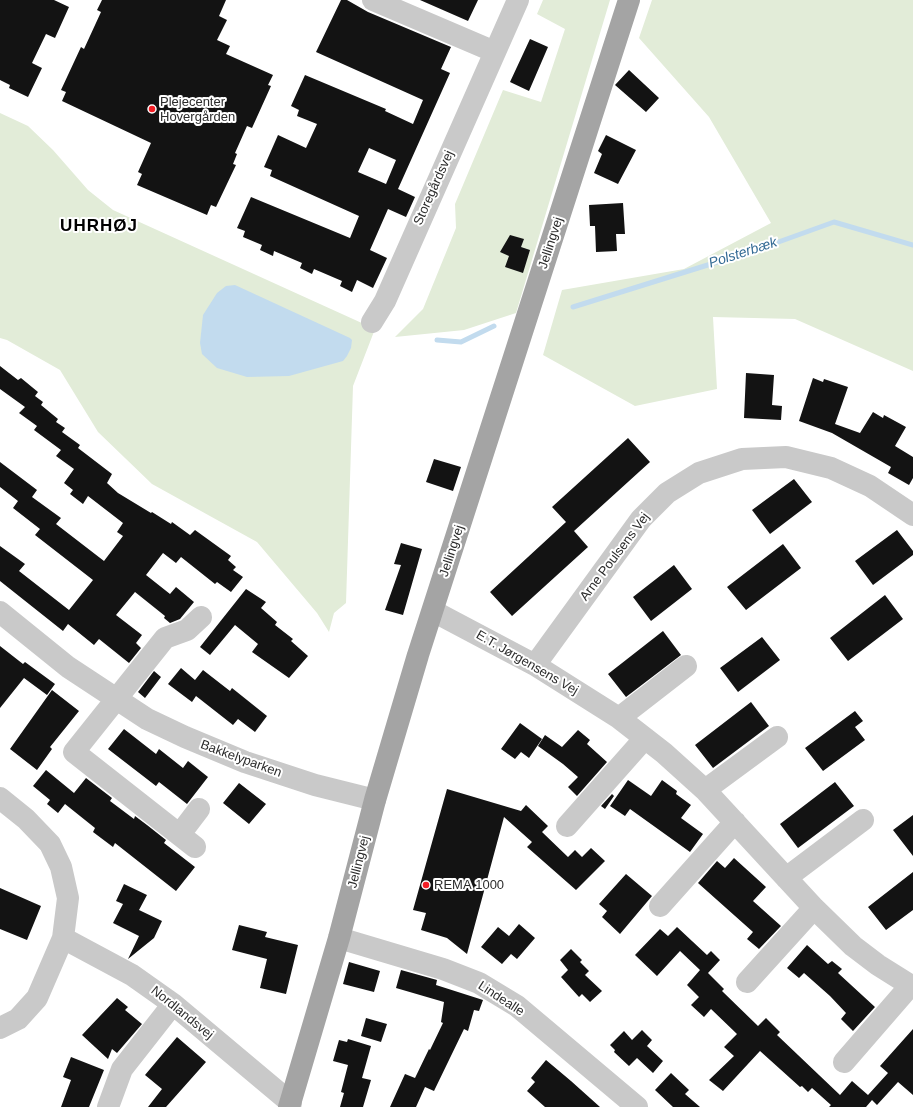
<!DOCTYPE html>
<html>
<head>
<meta charset="utf-8">
<style>
	body { margin:0 }
	canvas { display:block; background:#fff }
</style>
</head>
<body>
<canvas width="913" height="1107"></canvas>
<script>
const g = document.querySelector('canvas').getContext('2d');
g.lineJoin = 'round';
function paint(path, color) { g.fillStyle = color; g.fill(path, 'evenodd'); }
const poly = rows => new Path2D(rows.map(r => 'M' + r).join(''));
function trace(path, color, width, dash) { g.strokeStyle = color; g.lineWidth = width; g.lineCap = dash ? 'butt' : 'round'; g.setLineDash(dash || []); g.stroke(path); }
function drawText(font, color, halo, rows, align = 'center') {
  g.font = font + ' Helvetica,sans-serif'; g.lineWidth = 4; g.setLineDash([]); g.textBaseline = 'middle'; g.strokeStyle = halo; g.fillStyle = color; for (const [text, x, y, turn = 0] of rows) {
    g.save(); g.translate(x, y); g.rotate((+turn || 0) * Math.PI / 180); g.textAlign = isNaN(turn) ? turn : align; if (halo) g.strokeText(text, 0, 0); g.fillText(text, 0, 0); g.restore();
  }
}
paint(poly([
	[543,0,610,0,516,313,464,330,395,337,423,309,456,228,455,204,503,90,541,102,565,29,537,14],
	[652,0,913,0,913,371,795,319,713,317,717,389,635,406,543,355,562,290,684,269,771,223,709,117,639,38],
	[0,113,28,126,53,150,88,190,113,210,375,329,353,386,346,603,334,613,329,632,317,613,257,542,152,484,98,432,60,370,7,340,0,338]
]), '#e2ecd8');
paint(poly([
	[235,285,350,338,352,340,351,348,347,356,343,361,289,376,247,377,217,368,202,354,200,343,203,315,217,293,226,286]
]), '#c2dbee');
trace(poly([
	[573,307,759,249,834,222,913,245],
	[437,340,461,342,494,326]
]), '#c2dbee', 5);
paint(poly([
	[0,0,54,0,69,7,55,38,46,34,32,63,42,68,28,97,9,88,10,85,0,80],
	[102,0,226,0,219,16,227,20,217,40,230,46,226,54,273,75,268,85,271,86,252,128,247,126,235,153,237,154,233,164,236,165,216,207,211,205,207,215,137,185,142,174,138,172,151,143,62,101,66,92,61,90,81,47,84,49,101,12,97,10],
	[341,0,347,0,368,12,451,47,441,69,450,73,398,189,415,197,406,217,388,209,370,250,387,258,373,288,357,280,352,292,340,286,342,281,314,269,312,274,300,268,302,263,274,251,273,256,260,250,262,245,243,237,245,231,237,228,251,197,350,238,359,216,270,176,272,170,264,167,278,135,306,148,317,124,297,116,299,110,291,106,305,75,386,109,385,111,413,124,423,100,316,52],
	[369,148,396,160,386,184,358,172],
	[420,0,478,0,468,21],
	[530,39,548,47,529,91,510,82],
	[629,70,659,98,646,112,615,85],
	[606,135,636,150,618,184,594,173,602,154,598,151],
	[623,203,625,234,616,234,617,251,596,252,595,226,590,226,589,205],
	[510,235,524,239,521,247,530,250,523,273,505,267,509,256,500,252],
	[0,366,18,380,21,378,38,392,35,396,43,402,41,405,58,419,56,422,65,428,62,432,80,445,78,448,112,474,107,483,118,493,151,513,152,512,171,524,172,522,190,535,195,530,231,556,228,560,236,567,233,570,243,577,231,592,217,582,215,584,181,557,176,563,163,553,146,575,170,594,176,587,194,602,180,619,170,623,164,618,165,616,135,592,116,615,142,635,136,643,141,648,129,663,99,639,94,645,68,624,63,631,0,581,0,546,25,564,19,571,69,610,93,580,35,535,40,529,13,508,18,501,0,487,0,462,37,490,32,497,61,518,56,524,104,561,123,536,117,532,123,523,88,496,83,504,70,494,73,490,64,483,74,469,56,456,61,450,34,430,37,426,19,413,25,407,0,389],
	[746,373,774,375,772,405,782,406,781,420,744,418],
	[813,378,823,382,824,379,848,387,835,424,860,433,873,412,883,418,884,415,906,427,895,446,913,457,913,478,909,485,888,473,891,467,832,433,799,421],
	[628,438,650,462,574,531,588,547,512,616,490,592,566,522,552,507],
	[434,459,461,467,453,491,426,482],
	[794,479,812,502,770,534,752,510],
	[897,530,913,551,913,555,873,585,855,561],
	[401,543,422,549,403,615,385,610,401,565,394,564],
	[783,544,801,568,746,610,727,587],
	[674,565,692,589,651,621,633,597],
	[246,589,266,602,261,608,277,622,275,625,293,639,291,641,308,656,289,678,252,652,258,644,235,625,210,655,200,647],
	[885,595,903,619,848,661,830,638],
	[663,631,681,655,626,697,608,674],
	[762,637,780,660,738,692,720,668],
	[0,646,23,664,25,662,55,684,47,695,24,678,0,708],
	[181,668,195,680,203,670,230,691,232,688,267,716,255,732,238,719,233,725,196,696,192,702,168,684],
	[154,671,161,677,145,698,138,692],
	[52,690,79,711,50,747,52,749,37,770,10,749],
	[751,702,769,726,713,768,695,745],
	[855,711,863,721,855,727,865,740,823,771,805,748],
	[520,723,542,739,529,758,521,752,515,759,501,749],
	[124,729,156,754,159,749,183,768,188,761,208,777,187,804,159,782,156,786,108,749],
	[578,730,590,740,587,744,607,762,577,796,568,787,578,777,563,764,538,746,545,735,562,747],
	[46,770,74,793,86,778,112,798,110,801,134,819,135,816,147,825,166,840,164,843,195,867,176,891,115,843,113,847,93,832,95,828,65,804,58,813,47,804,50,800,33,786],
	[628,780,651,796,662,780,677,791,676,794,691,805,681,818,703,834,690,852,630,809,625,816,610,806],
	[835,782,854,806,798,848,780,824],
	[239,783,266,804,249,824,223,803],
	[447,789,521,811,526,805,548,826,542,832,568,857,575,850,582,857,591,848,605,861,576,890,527,847,532,842,504,817,467,954,447,938,421,930,426,913,413,910],
	[612,794,614,796,605,809,601,806],
	[913,815,913,856,893,830],
	[734,858,766,887,753,901,781,926,759,949,747,939,753,932,698,883,717,861,725,868],
	[913,872,913,910,886,930,868,907],
	[626,874,652,896,620,934,602,917,607,911,599,904],
	[124,884,147,895,139,910,162,921,154,938,128,959,139,936,113,923,123,904,116,901],
	[0,888,41,906,27,940,0,929],
	[519,924,535,938,517,959,511,954,502,964,481,947,498,927,509,936],
	[239,925,267,932,265,937,298,945,286,994,260,988,267,959,232,950],
	[677,927,707,955,711,951,720,960,708,973,724,989,722,991,758,1026,766,1018,780,1032,777,1035,840,1095,852,1081,868,1095,888,1073,880,1066,913,1029,913,1095,898,1082,877,1105,872,1100,866,1107,829,1107,831,1105,812,1088,808,1092,802,1086,800,1087,760,1051,723,1091,709,1080,734,1056,724,1047,737,1034,711,1009,704,1017,691,1005,699,997,687,985,700,970,680,951,657,976,635,955,660,929,668,936],
	[807,945,828,964,832,961,842,969,838,973,875,1007,853,1031,841,1019,846,1013,830,996,804,973,799,978,787,968],
	[571,949,582,960,580,962,589,971,585,975,602,991,590,1002,582,994,579,997,561,977,568,970,560,960],
	[349,962,380,971,374,992,343,984],
	[401,970,437,980,436,985,483,1000,479,1011,474,1010,468,1031,464,1029,434,1091,425,1087,416,1107,390,1107,405,1074,415,1078,429,1049,430,1050,443,1023,441,1022,444,1002,396,988],
	[117,998,128,1007,125,1010,142,1024,117,1053,112,1049,108,1059,82,1035],
	[366,1018,387,1024,381,1042,361,1036],
	[642,1030,652,1040,647,1046,663,1061,653,1073,637,1058,629,1066,614,1052,615,1050,610,1045,624,1031,632,1040],
	[177,1037,206,1062,166,1107,148,1107,162,1089,145,1075],
	[348,1039,371,1046,362,1078,371,1080,363,1107,340,1107,344,1093,341,1092,348,1065,333,1061,339,1040,347,1042],
	[71,1057,104,1070,89,1107,61,1107,71,1080,63,1077],
	[546,1060,571,1081,600,1107,545,1107,527,1091,535,1082,531,1078],
	[671,1073,689,1090,685,1094,700,1107,673,1107,655,1090]
]), '#131313');
trace(poly([
	[373,0,495,52],
	[372,322,385,301,518,0],
	[433,611,535,665,619,718,664,753,705,790,814,908,853,946,878,965,913,987],
	[0,612,68,667,147,719,185,737,245,762,315,785,375,800],
	[535,665,641,519,667,493,699,473,742,459,786,457,831,468,870,486,913,515],
	[619,718,686,666],
	[705,790,777,737],
	[0,798,26,819,50,844,61,867,68,898,63,938,37,998,18,1019,0,1028],
	[567,826,645,738],
	[180,834,199,809],
	[195,847,74,752,165,638,187,630,201,617],
	[786,878,863,820],
	[660,906,735,822],
	[63,938,132,975,173,1004,291,1103],
	[339,938,443,969,479,983,517,1006,637,1107],
	[747,982,814,908],
	[844,1062,910,986],
	[108,1107,122,1069,173,1004]
]), '#c9c9c9', 22);
trace(poly([
	[289,1107,339,938,375,800,418,655,629,0]
]), '#a4a4a4', 22);
for (const [x, y, r, color] of [
	[152,109,4,"#f41e25"],
	[426,885,4,"#f41e25"]
]) { const dot = new Path2D(); dot.arc(x, y, r, 0, 2 * Math.PI); g.fillStyle = color; g.fill(dot); trace(dot, '#fff', 1.5); }
drawText('13px', '#2c2c2c', '#fff', [
	["Plejecenter",160,102],
	["Hovergården",160,117],
	["REMA 1000",434,885]
], 'left');
drawText('13px', '#2c2c2c', '#fff', [
	["Storegårdsvej",434,188,-66],
	["Jellingvej",551,243,-72],
	["Jellingvej",452,551,-72],
	["Arne Poulsens Vej",615,557,-53],
	["E.T. Jørgensens Vej",527,663,30],
	["Bakkelyparken",241,759,20],
	["Jellingvej",359,862,-76],
	["Lindealle",501,999,33],
	["Nordlandsvej",182,1013,39]
]);
drawText('italic 14px', '#346b95', '#fff', [
	["Polsterbæk",743,253,-18]
]);
g.letterSpacing = '1px';
drawText('bold 17px', '#000', '#fff', [
	["UHRHØJ",99,226]
]);
g.letterSpacing = '0px';
</script>
</body>
</html>
